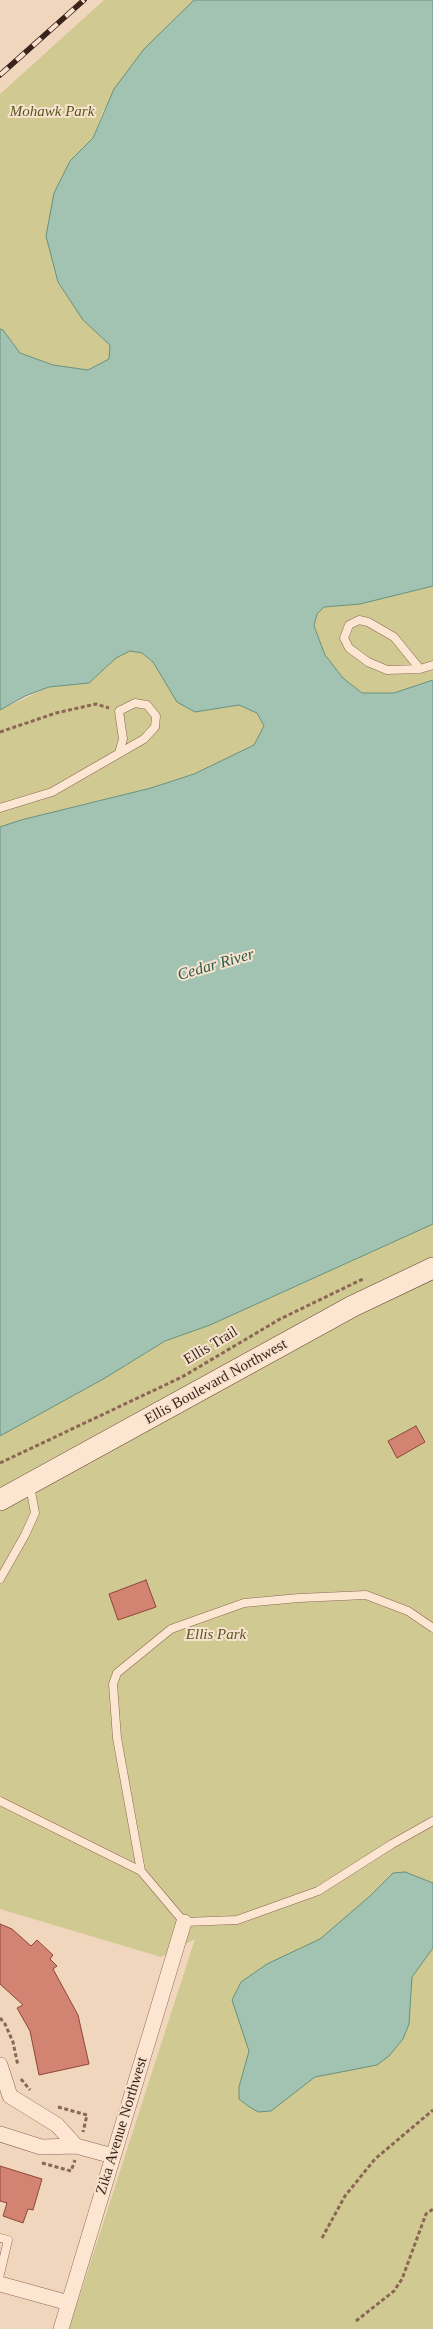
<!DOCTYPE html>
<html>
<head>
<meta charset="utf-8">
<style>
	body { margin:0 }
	canvas { display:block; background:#f1d6be }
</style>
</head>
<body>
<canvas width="433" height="2329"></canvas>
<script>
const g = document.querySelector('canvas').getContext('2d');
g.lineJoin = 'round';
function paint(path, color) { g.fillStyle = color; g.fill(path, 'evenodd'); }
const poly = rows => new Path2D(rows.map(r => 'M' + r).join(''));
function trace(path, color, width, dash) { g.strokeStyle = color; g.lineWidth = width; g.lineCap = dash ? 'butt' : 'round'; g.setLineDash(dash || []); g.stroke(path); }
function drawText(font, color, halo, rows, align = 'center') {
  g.font = font + ' Georgia,serif'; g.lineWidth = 4; g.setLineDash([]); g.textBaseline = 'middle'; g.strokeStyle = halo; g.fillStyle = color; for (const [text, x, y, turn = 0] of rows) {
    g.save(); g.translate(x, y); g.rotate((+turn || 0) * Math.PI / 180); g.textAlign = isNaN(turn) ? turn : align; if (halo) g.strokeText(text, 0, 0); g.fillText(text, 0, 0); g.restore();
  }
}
paint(poly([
	[104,0,194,0,103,111,93,138,70,161,83,320,110,345,109,359,88,370,53,365,20,353,3,330,0,329,0,94],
	[433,586,433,680,394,693,362,693,343,678,325,655,314,626,317,614,324,607,360,604],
	[130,651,142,653,153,662,177,702,195,711,239,705,257,713,265,727,254,745,194,774,151,788,21,820,0,827,0,710,49,687,89,683,116,658],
	[433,1224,433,2329,69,2329,195,1939,161,1957,0,1909,0,1436,105,1378,165,1341,210,1325]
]), '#d0c991');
const water = poly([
	[194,0,433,0,433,586,360,604,324,607,317,614,314,626,325,655,343,678,362,693,394,693,433,680,433,1224,210,1325,165,1341,105,1378,0,1436,0,827,21,820,151,788,194,774,254,745,264,726,257,713,239,705,195,712,177,702,153,662,142,653,130,651,116,658,89,683,49,687,25,696,0,710,0,329,3,330,20,353,53,365,88,370,109,359,110,345,83,320,58,282,46,236,54,193,70,161,93,138,114,89,144,49,194,0],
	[405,1872,433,1883,433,1948,412,1977,409,2024,403,2039,389,2056,377,2065,315,2077,271,2111,258,2112,248,2106,239,2099,239,2087,249,2051,232,2000,241,1982,267,1964,320,1939,370,1896,393,1873,405,1872]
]);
paint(water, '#a2c3b1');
trace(water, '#68917e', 1);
const building = poly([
	[416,1426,425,1442,397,1458,388,1441,416,1426],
	[146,1580,156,1607,118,1620,109,1594,146,1580],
	[0,1924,12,1929,31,1946,37,1940,53,1955,50,1959,57,1966,53,1969,78,2015,89,2064,39,2075,30,2031,17,2008,23,2005,0,1984,0,1924],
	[0,2166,42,2179,33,2210,28,2209,23,2223,3,2216,7,2203,0,2201,0,2166]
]);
paint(building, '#d38371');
trace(building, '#8d4739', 1);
const lane = poly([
	[420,669,394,637,368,622,359,620,349,625,344,638,349,648,368,662,387,670,420,669,433,665],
	[0,808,52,792,144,739,155,727,156,716,147,705,135,703,119,711,123,739,119,753],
	[0,1579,25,1535,35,1513,30,1486],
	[0,1801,141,1871,184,1922,237,1920,318,1891,392,1844,433,1821],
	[141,1871,117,1738,113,1684,117,1673,171,1629,244,1603,299,1598,366,1595,408,1611,433,1628],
	[0,2238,8,2240,0,2274]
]);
const street = poly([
	[0,2065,10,2096,57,2125,76,2146],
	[0,2134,41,2147,76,2146,113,2156],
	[0,2284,69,2303],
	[61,2329,184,1922]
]);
const secondary = poly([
	[0,1500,353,1306,433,1268]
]);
trace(lane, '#8b6655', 9);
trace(street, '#8b6655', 16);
trace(secondary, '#6d4739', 22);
trace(poly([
	[0,732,56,713,96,704,109,708],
	[0,1463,182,1377,280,1319,365,1278],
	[0,2018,5,2024,13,2042,18,2066],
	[21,2079,30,2090],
	[58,2107,87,2115,83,2132],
	[42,2163,71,2171,75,2160],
	[322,2238,345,2196,375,2159,433,2110],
	[356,2321,394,2291,402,2279,426,2214,433,2209]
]), '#8b6655', 3, [4, 2.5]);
trace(lane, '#fce6d2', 8);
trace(street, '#fce6d2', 15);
trace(secondary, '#fce6d2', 21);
const rail = poly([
	[0,75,84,0]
]);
trace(rail, '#39231b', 5.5);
trace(rail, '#f8e2ce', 4, [11]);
drawText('italic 15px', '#575820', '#f8e2ce', [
	["Mohawk Park",52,112],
	["Ellis Park",216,1635]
]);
drawText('15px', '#39231b', '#f8e2ce', [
	["Ellis Trail",211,1346,-31],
	["Ellis Boulevard Northwest",216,1382,-29],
	["Zika Avenue Northwest",122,2126,-73]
]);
drawText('italic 16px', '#295b4c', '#f8e2ce', [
	["Cedar River",216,965,-16]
]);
</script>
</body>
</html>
